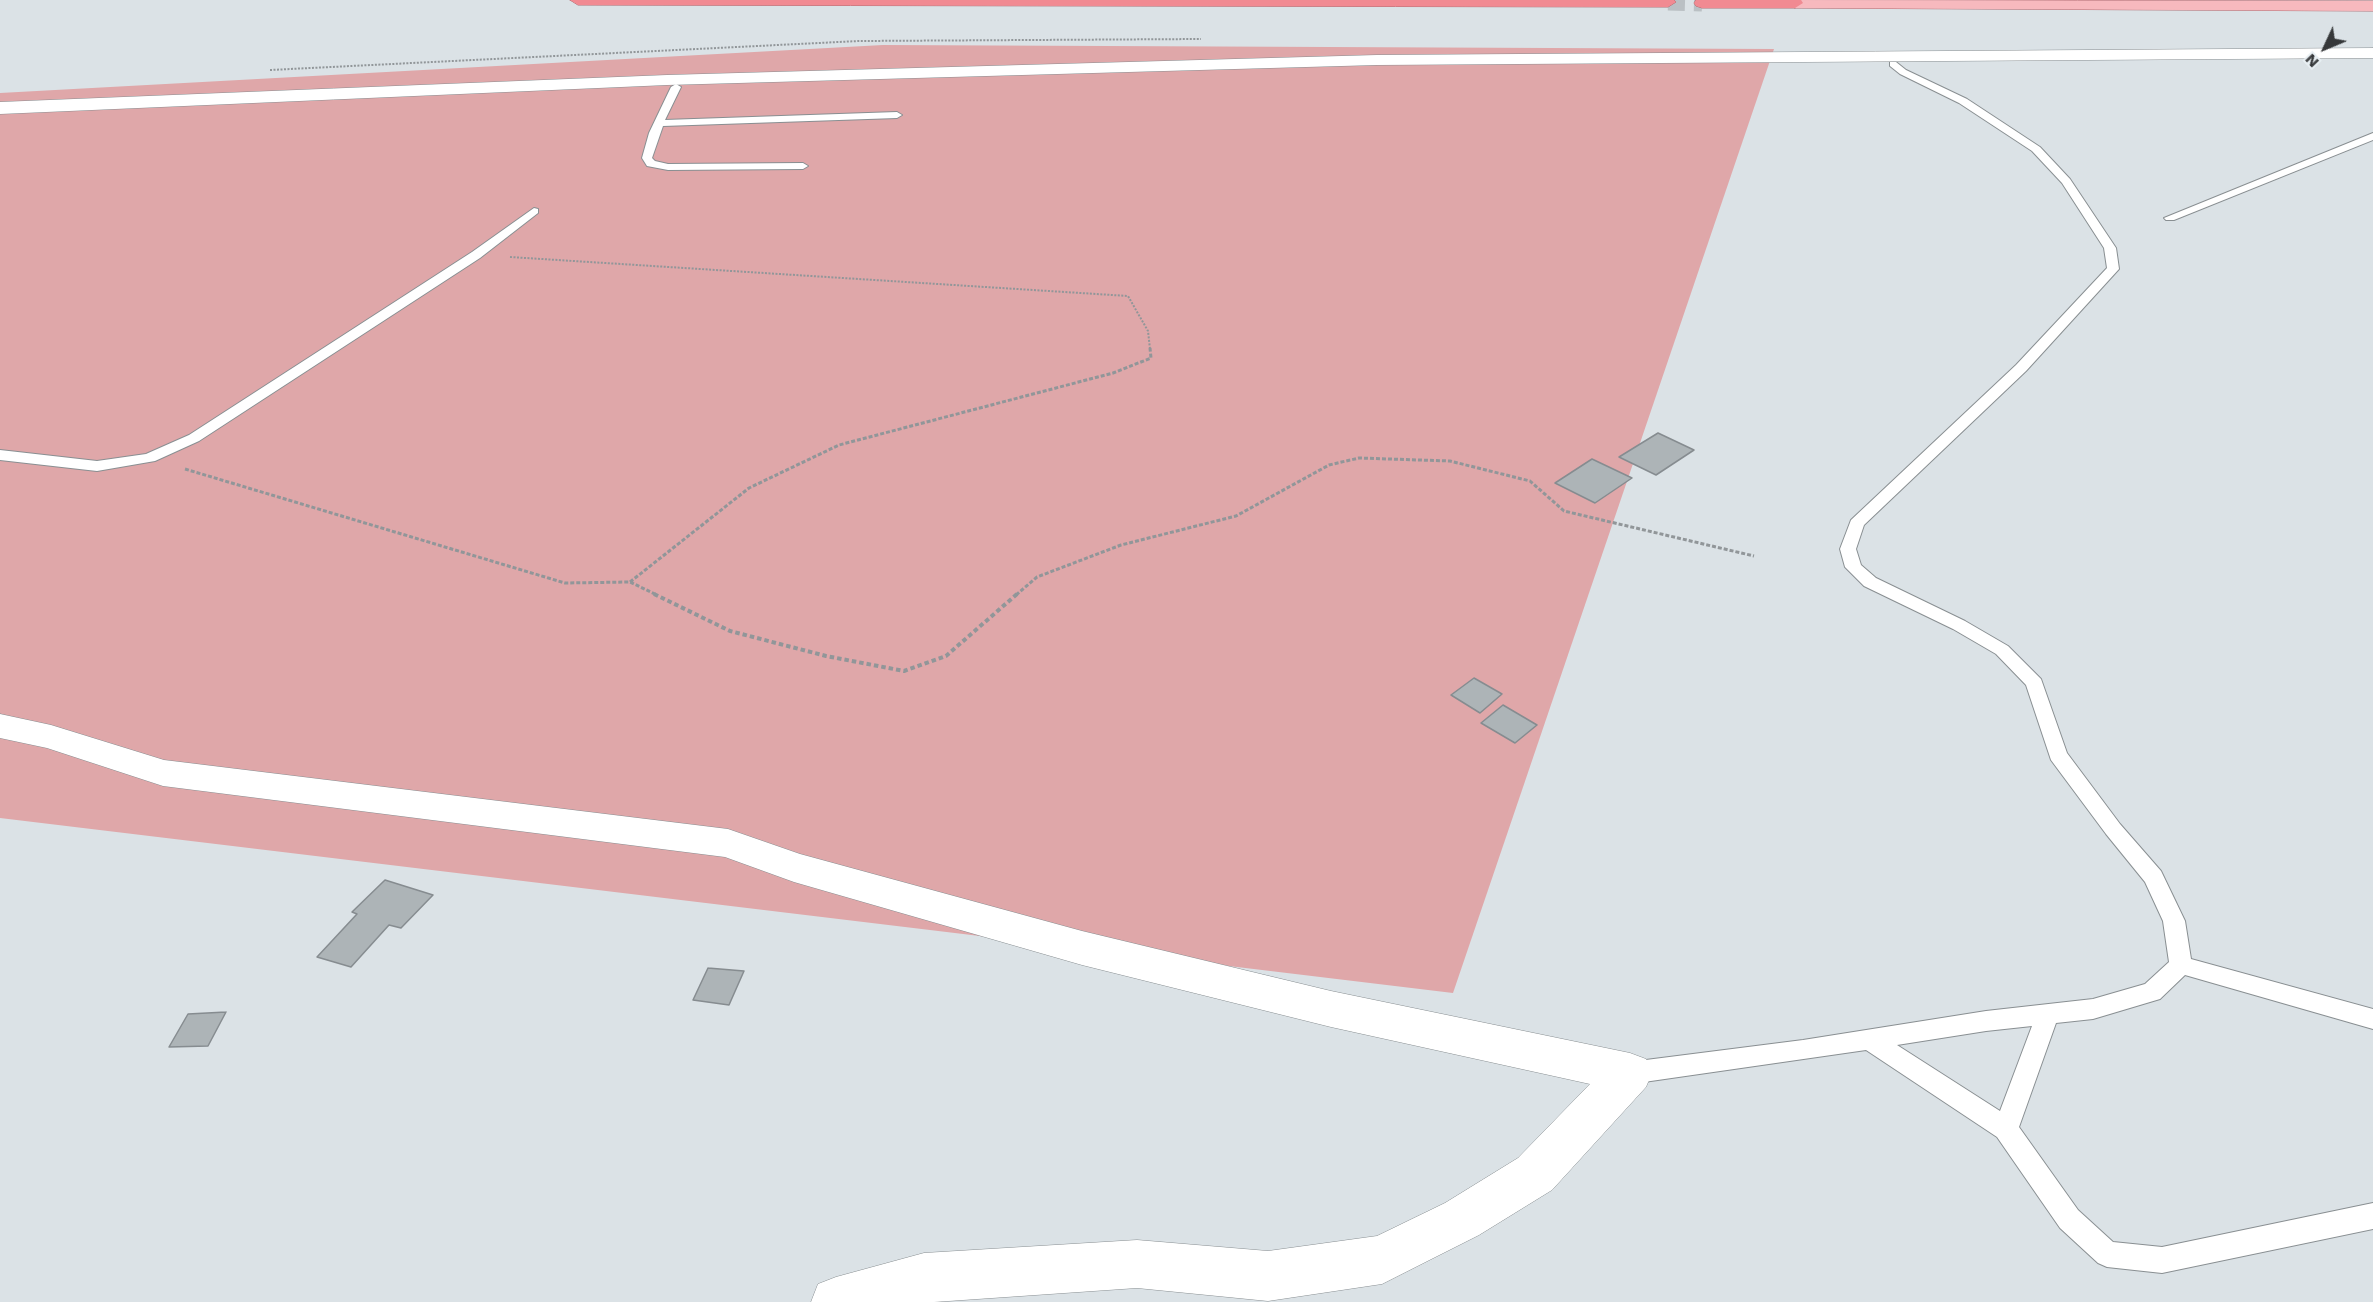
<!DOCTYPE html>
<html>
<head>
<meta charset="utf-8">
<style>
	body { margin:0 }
	#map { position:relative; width:2373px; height:1302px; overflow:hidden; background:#dbe2e6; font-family:"Work Sans",sans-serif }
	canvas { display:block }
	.north { position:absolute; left:2295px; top:18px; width:60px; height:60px; -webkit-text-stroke:4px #e8eff3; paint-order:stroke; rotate:226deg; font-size:16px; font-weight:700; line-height:24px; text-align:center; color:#36383a }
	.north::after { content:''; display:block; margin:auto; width:21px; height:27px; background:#36383a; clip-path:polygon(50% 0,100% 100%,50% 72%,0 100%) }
</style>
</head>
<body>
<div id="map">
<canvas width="2373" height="1302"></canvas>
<div class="north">N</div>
</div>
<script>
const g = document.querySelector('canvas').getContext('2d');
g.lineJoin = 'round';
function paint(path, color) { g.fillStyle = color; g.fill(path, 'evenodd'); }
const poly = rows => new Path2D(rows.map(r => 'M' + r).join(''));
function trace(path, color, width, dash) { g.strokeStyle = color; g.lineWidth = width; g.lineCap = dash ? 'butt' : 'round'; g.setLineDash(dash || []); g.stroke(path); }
paint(poly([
	[883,45,1774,49,1453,993,0,818,0,93]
]), '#dfa7a9');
const building = poly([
	[1658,433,1694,450,1656,475,1619,457,1658,433],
	[1592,459,1632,478,1595,503,1555,483,1592,459],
	[1474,678,1502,694,1480,713,1451,695,1474,678],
	[1503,705,1537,725,1515,743,1481,723,1503,705],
	[385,880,433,895,401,928,389,925,351,967,317,957,357,914,352,912,385,880],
	[708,968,744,971,729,1005,693,1000,708,968],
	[226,1012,208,1046,169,1047,188,1014,226,1012]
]);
paint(building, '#adb4b7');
trace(building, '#868c90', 1.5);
trace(poly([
	[1668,2,1702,3]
]), '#bac0c4', 17, [17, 9]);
const service = poly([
	[1890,62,1896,62,1906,70,1967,99,2040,147,2070,179,2116,248,2119,269,2026,371,1864,525,1856,549,1861,565,1876,578,1965,621,2008,646,2041,679,2067,753,2120,824,2161,871,2185,921,2191,959,2373,1009,2373,1029,2185,975,2160,999,2093,1019,2056,1023,2019,1127,2078,1210,2113,1242,2162,1247,2373,1203,2373,1229,2162,1273,2107,1267,2098,1263,2060,1228,1997,1137,1866,1050,1630,1084,1621,1081,1618,1073,1621,1065,1630,1062,1803,1040,1986,1011,2093,999,2145,984,2169,962,2163,921,2145,882,2106,834,2051,760,2026,685,1996,654,1953,629,1864,586,1845,567,1840,549,1851,520,2016,365,2107,268,2104,248,2062,183,2032,151,1959,103,1900,74,1890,66,1890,62],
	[2032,1026,2000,1111,1897,1045,1986,1031,2032,1026],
	[676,84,681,87,665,120,897,112,902,115,897,118,663,126,652,158,655,161,668,164,803,163,808,166,803,169,668,170,647,166,642,158,649,133,671,87,676,84],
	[2373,133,2373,140,2174,220,2166,220,2164,218,2373,133],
	[534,208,538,209,538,213,480,258,199,441,155,461,97,471,0,460,0,450,97,461,146,454,189,435,472,252,534,208]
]);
const minor = poly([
	[2373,48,2373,58,1377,65,667,85,0,114,0,102,667,75,1377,55,2373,48],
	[0,714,51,725,164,760,728,829,800,854,1082,931,1331,991,1630,1053,1646,1059,1652,1073,1646,1087,1552,1190,1479,1235,1382,1284,1268,1301,1137,1288,934,1302,811,1302,818,1284,836,1277,924,1253,1137,1240,1268,1251,1377,1236,1445,1203,1518,1158,1590,1084,1331,1027,1082,965,794,882,725,857,163,786,47,748,0,738,0,714]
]);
const primary = poly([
	[1783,0,2373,1,2373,11,1795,8,1789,6,1783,0]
]);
const motorway = poly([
	[570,0,1674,0,1676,2,1668,7,578,5,570,0],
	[1696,0,1801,0,1803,3,1795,8,1702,8,1696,6,1694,3,1696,0]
]);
trace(service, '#898f92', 2);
trace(minor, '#898f92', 1);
trace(primary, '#b06d73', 1);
trace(motorway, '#b06d73', 1);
trace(poly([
	[270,70,859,41,1201,39],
	[510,257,1128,296,1148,331,1150,349]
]), '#919699', 2, [2, 1.5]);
trace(poly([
	[185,469,565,583,630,582,657,595],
	[630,582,749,488,839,445,1113,373,1151,358,1150,348],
	[1016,595,1037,577,1121,545,1236,516,1329,465,1359,458,1450,461,1530,481,1564,511,1754,556]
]), '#919699', 3, [4, 2]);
trace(poly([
	[654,594,730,631,826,656,904,671,946,656,1017,594]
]), '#919699', 4, [4.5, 3]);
paint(service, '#fff');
paint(minor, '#fff');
paint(primary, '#f7b9be');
paint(motorway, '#f18a92');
</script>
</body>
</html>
